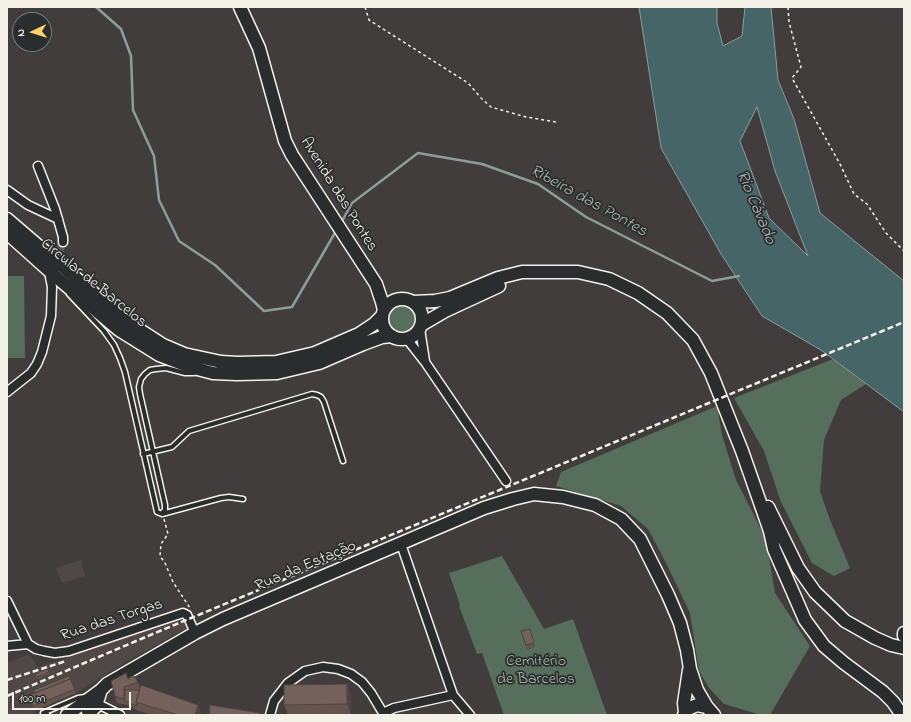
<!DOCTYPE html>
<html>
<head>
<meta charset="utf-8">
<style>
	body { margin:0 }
	#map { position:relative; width:911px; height:722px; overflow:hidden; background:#403d3c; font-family:"Indie Flower",sans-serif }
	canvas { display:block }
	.frame { position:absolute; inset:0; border:8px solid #f4f1e8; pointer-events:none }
	.north { position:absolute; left:12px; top:12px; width:40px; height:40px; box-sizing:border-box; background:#2a2d2e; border:1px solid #7b7b78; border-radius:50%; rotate:266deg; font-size:11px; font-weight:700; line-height:16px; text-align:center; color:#f4f1e8 }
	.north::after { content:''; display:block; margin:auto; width:14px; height:18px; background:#ffd166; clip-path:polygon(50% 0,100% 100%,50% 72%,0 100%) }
	.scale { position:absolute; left:12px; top:692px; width:119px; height:18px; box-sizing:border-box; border:2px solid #f4f1e8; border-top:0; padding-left:5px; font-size:12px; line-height:14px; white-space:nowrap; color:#f4f1e8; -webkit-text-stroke:3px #2a2d2e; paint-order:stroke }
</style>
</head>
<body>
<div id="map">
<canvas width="911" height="722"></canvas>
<div class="frame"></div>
<div class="north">N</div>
<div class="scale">100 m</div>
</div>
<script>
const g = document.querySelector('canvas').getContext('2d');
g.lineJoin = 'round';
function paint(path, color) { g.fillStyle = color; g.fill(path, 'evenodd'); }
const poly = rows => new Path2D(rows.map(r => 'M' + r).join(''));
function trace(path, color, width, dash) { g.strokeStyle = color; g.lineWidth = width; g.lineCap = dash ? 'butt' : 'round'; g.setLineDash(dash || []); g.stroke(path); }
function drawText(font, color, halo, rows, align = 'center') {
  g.font = font + ' "Indie Flower",sans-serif'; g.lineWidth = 3.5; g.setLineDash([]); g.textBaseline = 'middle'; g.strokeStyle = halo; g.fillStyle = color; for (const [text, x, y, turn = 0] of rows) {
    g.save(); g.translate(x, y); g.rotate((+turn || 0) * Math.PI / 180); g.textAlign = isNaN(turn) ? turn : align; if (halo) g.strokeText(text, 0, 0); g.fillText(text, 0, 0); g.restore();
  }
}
paint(poly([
	[81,560,85,576,62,583,56,568],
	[183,619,187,628,131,659,76,693,34,711,36,715,7,715,7,663,29,654,38,667]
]), '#504846');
paint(poly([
	[7,276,24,276,25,358,7,358],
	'388 318a14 14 0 1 1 28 0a14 14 0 1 1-28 0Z',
	[833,359,866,384,841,400,824,440,820,491,830,520,850,568,834,576,812,563,781,502,764,451,734,398],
	[717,406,722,435,736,480,766,539,775,593,810,646,770,715,761,715,724,704,709,688,699,671,690,613,665,561,648,529,621,506,556,486,561,472],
	[502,556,544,629,573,619,607,715,504,715,482,653,477,654,459,606,460,605,449,573]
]), '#566f5d');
const water = poly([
	[639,7,717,7,717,23,723,46,742,36,745,7,771,7,778,80,794,119,820,213,904,281,904,412,821,350,762,316,721,254,661,148,639,7],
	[757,107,775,171,808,256,769,218,740,141,757,107]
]);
paint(water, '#466567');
trace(water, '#8c9d9b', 1);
trace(poly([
	[96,7,121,29,131,56,133,110,154,156,159,200,179,241,215,265,264,311,292,307,336,231],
	[341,223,352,203,418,153,482,164,538,184,586,217,712,281,739,276]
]), '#8c9d9b', 2.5);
trace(poly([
	[54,265,63,242]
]), '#5b5856', 8, [8, 4]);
const service = poly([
	[69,294,104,331,114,345,120,358,125,372,157,512,162,514,221,498,229,497,243,499],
	[143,454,172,447,189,431,312,394,317,395,321,397,324,402,343,461],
	[162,513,165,510,165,505,140,394,139,387,141,379,145,374,150,370,156,369,166,368,185,373,194,373],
	[48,715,43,713,78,698,85,697]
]);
const minor = poly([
	[38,166,55,209,63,237,63,242],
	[7,190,28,205,58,219],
	[420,329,425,361],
	[407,339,425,362,506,481],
	[7,392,31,373,37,364,42,352,51,316,52,287,50,277],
	[401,544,453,695,470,715],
	[7,601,28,644,36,649,44,651,55,653,69,651,183,613,187,615,195,633],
	[7,646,28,644],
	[94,711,100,705,120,715],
	[270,715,274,701,288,683,305,671,323,667,338,669,351,674,362,682,371,693,383,713,394,708,453,695]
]);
const primary = poly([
	[240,7,259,48,285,141,292,155,376,284,382,302,384,310],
	[7,219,126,321,163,345,184,354,221,362,238,363,276,362,315,353,359,334,374,324,382,316],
	[7,233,55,276,119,330,159,355,190,367,213,373,237,374,277,373,319,363,363,344,382,337,392,336],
	'382 319a20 20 0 1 1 40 0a20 20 0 1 1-40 0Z',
	[413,302,435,301,450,298,498,278,522,272,578,272,609,279,638,293,667,313,693,340,711,373,742,451,770,531,774,549,805,620,824,646,844,663,883,692,893,702,902,715],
	[421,325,445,311,499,286],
	[768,507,798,568,815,592,845,621,875,638,891,645,904,648],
	[904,633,904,636],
	[88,712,97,702,100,693],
	[685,713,684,703,689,670],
	[67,715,101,690,107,684,195,633,223,619,484,508,513,499,534,494,563,497,595,505,621,519,640,539,668,595,680,623,687,650,690,669,697,690,707,707],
	[684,715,688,709,697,705,707,707,714,715]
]);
trace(service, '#f4f1e8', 7);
trace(minor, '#f4f1e8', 11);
trace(primary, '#f4f1e8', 15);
trace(poly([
	[365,7,369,20,468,83,481,98,491,107,526,117,556,122],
	[788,7,789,22,801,67,792,78,840,164,854,194,867,204,886,233,904,251],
	[164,519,168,534,161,544,160,556,165,563,173,582,190,608]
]), '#f4f1e8', 1.5, [3, 3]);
trace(service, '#2a2d2e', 4);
trace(minor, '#2a2d2e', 8);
trace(primary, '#2a2d2e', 12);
trace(poly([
	[7,680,66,661],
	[7,696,155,633,904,322]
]), '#f4f1e8', 2.5, [6, 3]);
paint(poly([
	[530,629,535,647,527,650,521,631],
	[48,669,50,674,37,679,35,674],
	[69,676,76,693,34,711,28,696],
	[128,679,138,682,140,688,201,713,200,715,153,715,139,711,127,705,117,703,115,696],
	[351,696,351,715,288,715,284,705]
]), '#64534f');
paint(poly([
	[347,684,351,696,351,715,347,704],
	[198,705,201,713,200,715,195,715]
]), '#514440');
const building = poly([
	[530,629,534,643,526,645,521,631,530,629],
	[48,669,49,672,37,677,35,674,48,669],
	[126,673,128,679,134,676,138,682,124,687,124,699,115,696,111,681,126,673],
	[69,676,70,679,35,693,34,690,69,676],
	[70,679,75,689,33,706,28,696,70,679],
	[347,684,347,704,284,705,284,685,347,684],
	[141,685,198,705,195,715,178,715,136,702,141,685],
	[125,690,140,690,136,702,137,706,125,701,125,690],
	[210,705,260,713,260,715,209,715,210,705]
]);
paint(building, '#74615c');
trace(building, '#514440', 1);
drawText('16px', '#f4f1e8', '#2a2d2e', [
	["Avenida das Pontes",338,195,58],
	["Circular de Barcelos",93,284,39],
	["Rua da Estação",306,567,-23],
	["Rua das Torgas",112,621,-18]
]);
drawText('16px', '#adb6a9', '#2a2d2e', [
	["Cemitério",536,662],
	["de Barcelos",536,680]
]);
drawText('italic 17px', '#aeb9b4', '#2a2d2e', [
	["Ribeira das Pontes",588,202,29],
	["Rio Cávado",755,208,67]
]);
</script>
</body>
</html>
